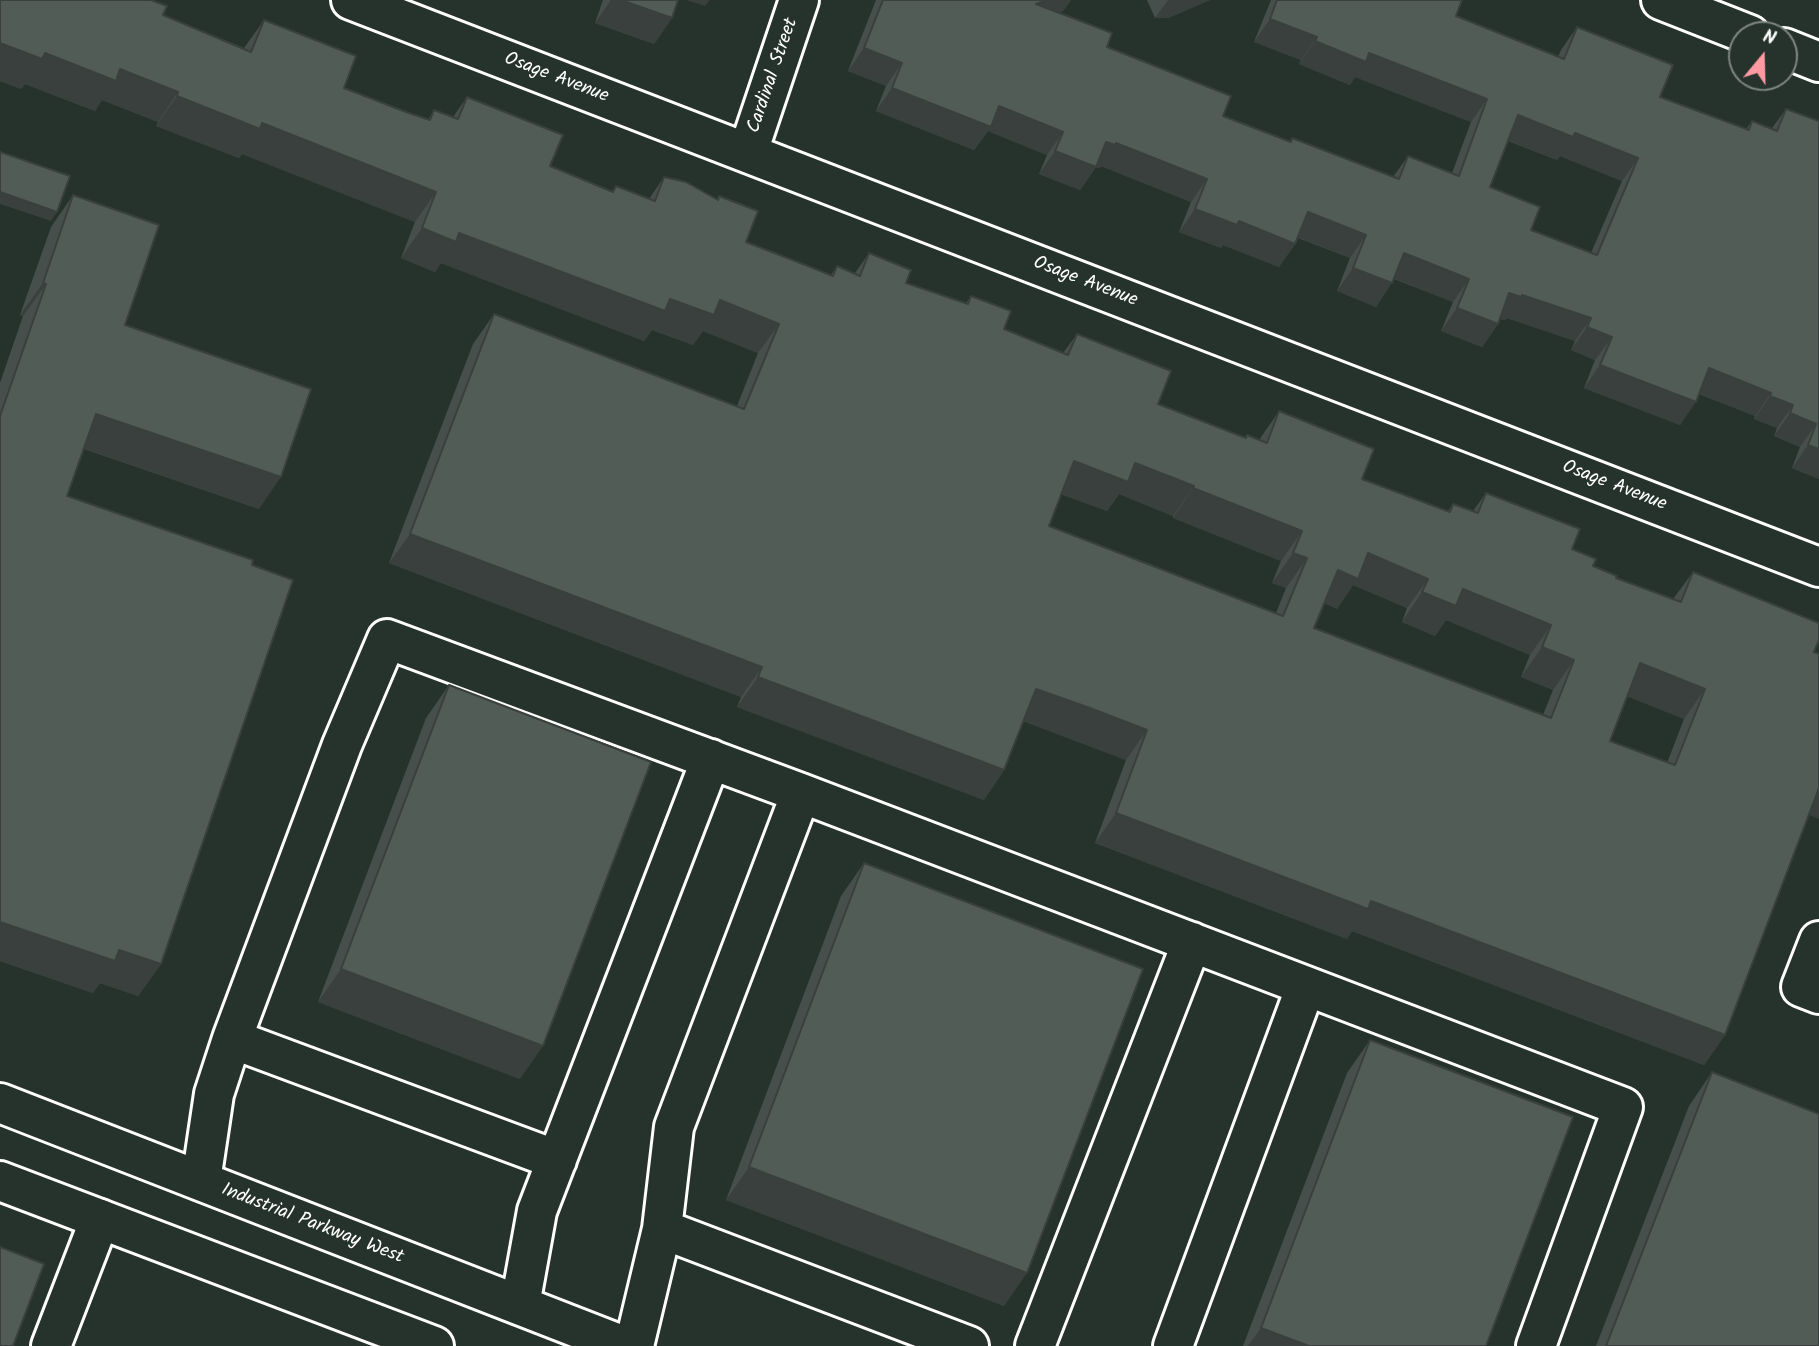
<!DOCTYPE html>
<html>
<head>
<meta charset="utf-8">
<style>
	body { margin:0 }
	#map { position:relative; width:1819px; height:1346px; overflow:hidden; background:#26332d; font-family:Kalam,sans-serif }
	canvas { display:block }
	.north { position:absolute; left:1728px; top:21px; width:70px; height:70px; box-sizing:border-box; background:#26332d; border:2px solid #7d8581; border-radius:50%; rotate:19deg; font-size:19px; font-weight:700; line-height:28px; text-align:center; color:#fff }
	.north::after { content:''; display:block; margin:auto; width:24px; height:32px; background:#ff9aa2; clip-path:polygon(50% 0,100% 100%,50% 72%,0 100%) }
</style>
</head>
<body>
<div id="map">
<canvas width="1819" height="1346"></canvas>
<div class="north">N</div>
</div>
<script>
const g = document.querySelector('canvas').getContext('2d');
g.lineJoin = 'round';
const poly = rows => new Path2D(rows.map(r => 'M' + r).join(''));
function trace(path, color, width, dash) { g.strokeStyle = color; g.lineWidth = width; g.lineCap = dash ? 'butt' : 'round'; g.setLineDash(dash || []); g.stroke(path); }
function paint(path, color) { g.fillStyle = color; g.fill(path, 'evenodd'); }
function drawText(font, color, halo, rows, align = 'center') {
  g.font = font + ' Kalam,sans-serif'; g.lineWidth = 5; g.setLineDash([]); g.textBaseline = 'middle'; g.strokeStyle = halo; g.fillStyle = color; for (const [text, x, y, turn = 0] of rows) {
    g.save(); g.translate(x, y); g.rotate((+turn || 0) * Math.PI / 180); g.textAlign = isNaN(turn) ? turn : align; if (halo) g.strokeText(text, 0, 0); g.fillText(text, 0, 0); g.restore();
  }
}
const minor = poly([
	[351,0,1819,567],
	[1661,0,1750,35],
	[1784,48,1819,62],
	[748,152,799,0],
	[801,793,674,1127,662,1229,969,1346],
	[1819,941,1801,987,1819,994],
	[232,1039,342,745,387,639,801,793,1623,1107,1536,1346],
	[201,1181,214,1094,232,1039,557,1160],
	[520,1305,537,1211,711,759],
	[51,1346,100,1219],
	[634,1346,662,1229],
	[1035,1346,1192,942],
	[1173,1346,1306,986]
]);
const major = poly([
	[0,1103,624,1346],
	[0,1181,434,1346]
]);
trace(minor, '#fff', 44);
trace(major, '#fff', 44);
trace(minor, '#26332d', 38);
trace(major, '#26332d', 38);
paint(poly([
	[0,0,163,15,244,48,264,20,344,88,428,120,434,110,453,117,467,97,550,166,611,192,616,186,649,199,664,177,717,199,719,196,746,242,831,275,837,266,855,273,869,253,906,283,966,303,971,296,1004,329,1063,353,1077,334,1158,404,1245,438,1247,435,1259,440,1279,411,1362,479,1448,511,1453,504,1473,511,1486,493,1572,549,1593,566,1616,578,1673,599,1693,572,1814,652,1809,815,1725,1035,1704,1065,1352,931,1347,939,1095,843,1126,760,1023,721,1004,770,984,800,737,707,741,697,389,563,473,344,494,314,737,406,758,353,703,331,693,345,652,330,644,341,441,263,435,272,401,258,415,222,242,154,239,158,156,126,158,122,102,100,95,111,25,84,21,89,0,81],
	[1061,494,1107,511,1119,494,1173,516,1173,518,1281,561,1272,583,1286,588,1276,613,1049,526],
	[1353,585,1407,608,1402,622,1435,636,1446,620,1530,655,1521,677,1553,690,1543,715,1314,628,1324,603,1337,609],
	[1627,696,1684,719,1667,763,1610,741],
	[603,0,678,0,672,18,654,44,595,23],
	[876,0,1071,0,1063,11,1059,13,1107,47,1223,116,1290,142,1292,138,1393,177,1408,156,1452,173,1471,122,1355,77,1350,85,1299,64,1301,60,1254,42,1271,0,1462,0,1456,16,1558,57,1561,50,1577,27,1660,97,1746,129,1752,121,1772,128,1786,109,1819,121,1819,479,1792,468,1800,447,1774,436,1777,428,1754,419,1755,416,1699,394,1680,425,1584,388,1595,360,1571,350,1575,341,1507,318,1505,320,1500,319,1498,324,1482,347,1441,331,1453,302,1394,279,1376,307,1337,291,1350,258,1298,238,1295,244,1279,267,1223,245,1221,248,1179,232,1191,202,1101,166,1099,168,1096,167,1080,190,1039,174,1047,155,988,131,974,150,876,111,886,86,848,71],
	[1508,141,1557,160,1560,156,1622,181,1591,253,1531,230,1490,187],
	[1147,0,1210,0,1168,18,1155,18],
	[73,195,125,325,259,509,84,449,67,496,161,964,138,996,100,983,93,993,0,961,0,383,23,316,20,315,51,227],
	[449,685,520,1079,318,1002,426,718],
	[864,863,1004,1306,726,1200,841,896],
	[1370,1040,1486,1346,1243,1346,1347,1073],
	[1712,1072,1819,1346,1596,1346,1689,1106]
]), '#464f4b');
paint(poly([
	[611,0,621,0,672,18,654,44,595,23],
	[686,0,710,0,705,6],
	[1047,0,1071,0,1063,11,1020,27,1036,4],
	[1168,0,1210,0,1168,18,1155,18],
	[1270,19,1317,37,1301,60,1254,42],
	[1315,41,1369,53,1487,99,1471,122,1355,77,1350,85,1299,64],
	[0,43,120,69,178,92,158,122,102,100,95,111,25,84,21,89,0,81],
	[864,48,902,63,886,86,848,71],
	[892,88,999,106,1063,132,1047,155,988,131,974,150,876,111],
	[177,96,262,123,436,192,415,222,242,154,239,158,156,126],
	[1518,115,1575,133,1638,158,1622,181,1560,156,1557,160,1502,138],
	[1106,142,1116,143,1207,179,1191,202,1101,166,1099,168,1096,167,1080,190,1039,174,1055,151],
	[0,192,57,212,51,221,0,204],
	[1195,209,1239,221,1295,244,1279,267,1223,245,1221,248,1179,232],
	[1308,212,1366,235,1350,258,1292,235],
	[422,228,459,233,670,299,720,300,779,324,758,353,703,331,693,345,652,330,644,341,441,263,435,272,401,258],
	[1404,253,1469,279,1453,302,1388,276],
	[1353,268,1392,283,1376,307,1337,291],
	[43,283,46,284,23,316,20,315],
	[1509,293,1522,295,1591,318,1575,341,1507,318,1505,320,1493,316],
	[1457,308,1498,324,1482,347,1441,331],
	[1587,327,1612,337,1595,360,1571,350],
	[1600,365,1696,402,1680,425,1584,388],
	[1709,368,1771,393,1755,416,1693,391],
	[1770,396,1793,405,1777,428,1754,419],
	[1790,413,1816,424,1800,447,1774,436],
	[96,414,281,477,259,509,74,445],
	[1808,445,1819,449,1819,479,1792,468],
	[1074,461,1135,463,1194,486,1173,516,1119,494,1107,511,1054,491],
	[1193,488,1302,531,1281,561,1173,518],
	[410,534,762,667,741,697,389,563],
	[1293,553,1307,558,1286,588,1272,583],
	[1368,553,1428,579,1407,608,1353,585,1337,609,1317,600,1338,570],
	[1463,589,1551,625,1530,655,1446,620,1435,636,1402,622,1422,592],
	[1542,647,1574,660,1553,690,1521,677],
	[1640,663,1705,689,1684,719,1619,693],
	[758,677,1004,770,984,800,737,707],
	[1036,689,1147,730,1126,760,1015,718],
	[1819,785,1819,819,1800,811],
	[1116,813,1371,901,1725,1035,1704,1065,1352,931,1347,939,1095,843],
	[0,922,119,950,161,964,138,996,100,983,93,993,0,961],
	[341,969,543,1046,520,1079,318,1002],
	[749,1167,1027,1273,1004,1306,726,1200],
	[1261,1328,1309,1346,1248,1346]
]), '#39403d');
const building = poly([
	[0,0,151,0,167,6,163,15,251,52,264,20,356,56,344,88,406,112,430,120,434,110,458,119,467,97,563,135,550,166,613,192,616,186,655,201,664,177,686,182,718,200,719,196,758,211,746,242,808,266,833,276,837,266,860,276,869,253,911,270,906,283,968,304,971,296,1011,311,1004,329,1068,355,1077,334,1171,371,1158,404,1246,438,1247,435,1267,443,1279,411,1374,449,1362,479,1450,512,1453,504,1478,513,1486,493,1580,529,1572,549,1596,559,1593,566,1617,576,1616,578,1681,602,1693,572,1819,623,1819,640,1814,652,1819,654,1819,788,1725,1035,1371,901,1368,909,1116,813,1147,730,1090,708,1036,689,1004,770,758,677,762,667,410,534,494,314,744,409,779,324,720,300,714,315,670,299,665,311,459,233,456,242,422,228,436,192,262,123,260,129,177,96,178,92,120,69,116,81,45,53,42,59,0,43,0,0],
	[1074,461,1128,482,1135,463,1194,486,1193,488,1302,531,1293,553,1307,558,1283,616,1049,526,1074,461],
	[1368,553,1428,579,1422,592,1456,606,1463,589,1551,625,1542,647,1574,660,1551,718,1314,628,1338,570,1358,579,1368,553],
	[1640,663,1705,689,1675,765,1610,741,1640,663],
	[621,0,678,0,672,18,621,0],
	[883,0,1047,0,1036,4,1112,33,1107,47,1231,96,1223,116,1291,142,1292,138,1399,179,1408,156,1459,176,1487,99,1369,53,1366,62,1315,41,1317,37,1270,19,1277,0,1462,0,1456,16,1564,59,1577,27,1673,65,1660,97,1749,130,1752,121,1777,131,1786,109,1819,121,1819,449,1808,445,1816,424,1790,413,1793,405,1770,396,1771,393,1709,368,1696,402,1600,365,1612,337,1587,327,1591,318,1522,295,1521,297,1509,293,1498,324,1457,308,1469,279,1404,253,1392,283,1353,268,1366,235,1308,212,1295,244,1239,221,1237,225,1195,209,1207,179,1116,143,1115,145,1106,142,1096,167,1055,151,1063,132,999,106,991,127,892,88,902,63,864,48,883,0],
	[1518,115,1573,137,1575,133,1638,158,1597,255,1531,230,1540,207,1490,187,1518,115],
	[0,152,70,176,57,212,0,192,0,152],
	[73,195,159,225,125,325,311,389,281,477,96,414,67,496,253,560,252,565,293,580,161,964,119,950,115,961,0,922,0,416,46,284,43,283,73,195],
	[449,685,651,762,543,1046,341,969,449,685],
	[864,863,1143,969,1027,1273,749,1167,864,863],
	[1370,1040,1573,1117,1486,1346,1309,1346,1261,1328,1370,1040],
	[1712,1072,1819,1114,1819,1346,1606,1346,1712,1072],
	[0,1247,44,1264,13,1346,0,1346,0,1247]
]);
paint(building, '#515c57');
trace(building, '#39403d', 2);
drawText('19px', '#fff', '#26332d', [
	["Cardinal Street",774,76,-71],
	["Osage Avenue",556,79,21],
	["Osage Avenue",1085,283,21],
	["Osage Avenue",1614,487,21],
	["Industrial Parkway West",312,1225,21]
]);
</script>
</body>
</html>
